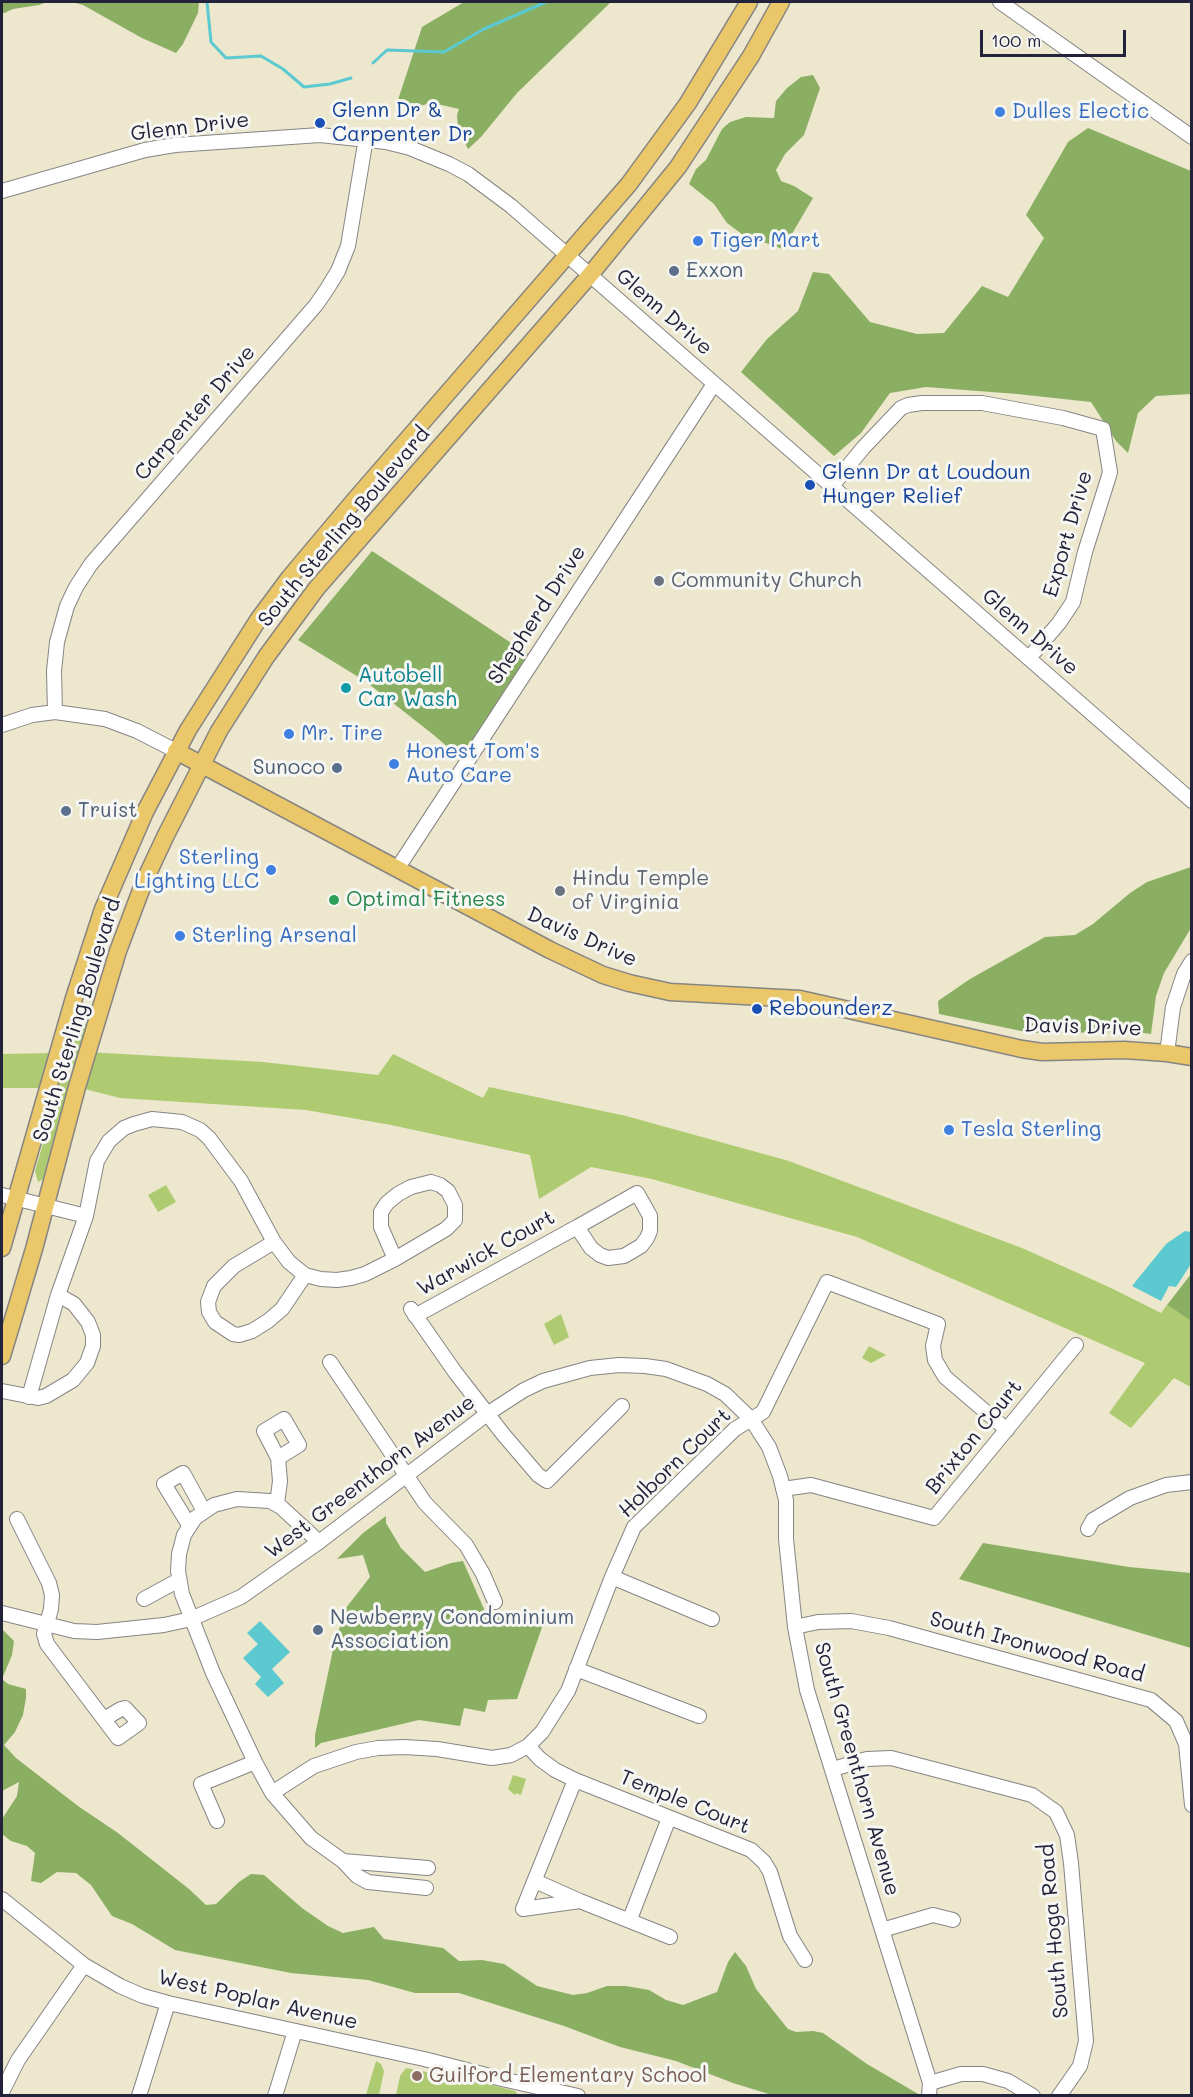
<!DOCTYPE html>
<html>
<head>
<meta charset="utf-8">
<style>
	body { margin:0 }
	#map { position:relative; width:1193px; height:2097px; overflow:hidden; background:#ece7cd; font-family:Mali,sans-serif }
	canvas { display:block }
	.frame { position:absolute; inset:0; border:3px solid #22223b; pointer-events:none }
	.scale { position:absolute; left:980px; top:30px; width:146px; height:27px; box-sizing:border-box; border:3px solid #22223b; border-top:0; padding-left:8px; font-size:18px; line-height:21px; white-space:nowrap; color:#22223b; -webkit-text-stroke:4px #f6f6f2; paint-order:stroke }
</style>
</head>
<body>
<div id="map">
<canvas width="1193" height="2097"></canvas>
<div class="frame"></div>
<div class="scale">100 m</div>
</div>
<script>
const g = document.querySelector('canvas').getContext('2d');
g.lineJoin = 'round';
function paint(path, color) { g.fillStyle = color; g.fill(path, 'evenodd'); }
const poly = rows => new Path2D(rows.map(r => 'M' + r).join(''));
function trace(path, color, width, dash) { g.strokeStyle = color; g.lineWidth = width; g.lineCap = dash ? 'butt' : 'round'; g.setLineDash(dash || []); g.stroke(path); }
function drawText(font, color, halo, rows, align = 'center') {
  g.font = font + ' Mali,sans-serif'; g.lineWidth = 6; g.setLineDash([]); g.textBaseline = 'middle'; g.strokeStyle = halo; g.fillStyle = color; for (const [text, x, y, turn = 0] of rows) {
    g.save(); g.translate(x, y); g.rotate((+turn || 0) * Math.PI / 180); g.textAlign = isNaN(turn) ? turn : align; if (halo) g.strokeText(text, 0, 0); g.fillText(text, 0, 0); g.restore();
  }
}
paint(poly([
	[73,1020,89,1025,78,1068,60,1069],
	[87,1052,263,1062,378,1075,393,1054,483,1098,489,1087,626,1116,789,1161,1022,1248,1109,1287,1161,1313,1167,1305,1191,1321,1191,1387,1174,1378,1131,1428,1109,1413,1145,1363,857,1237,652,1179,591,1167,539,1199,530,1155,391,1125,306,1110,120,1098,77,1087],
	[52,1053,41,1088,2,1088,2,1054],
	[56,1080,73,1080,45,1178,38,1182,35,1171,57,1096],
	[166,1185,176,1202,158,1212,148,1195],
	[561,1314,569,1337,554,1345,544,1324],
	[869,1346,886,1355,871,1363,862,1358],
	[513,1775,526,1779,521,1795,516,1793,515,1795,508,1789],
	[376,2061,381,2064,384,2071,379,2095,366,2095],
	[406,2068,492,2085,515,2091,518,2095,396,2095,400,2076]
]), '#aecb71');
paint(poly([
	[2,2,47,2,39,5,13,9,2,14],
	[72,2,199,2,198,13,183,44,176,53,142,38,83,5],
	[464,2,611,2,517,93,481,137,468,149,458,128,457,115,459,109,433,103,408,108,396,106,422,27],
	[813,75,820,88,804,135,785,154,776,170,781,181,794,186,813,198,783,249,743,235,727,223,714,204,689,184,696,169,706,160,722,129,730,122,746,117,774,118,776,101,787,88,801,77],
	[1088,128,1191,171,1191,394,1156,396,1138,413,1128,453,1116,441,1091,402,1017,394,926,387,890,393,861,433,834,456,741,372,767,339,798,311,813,272,829,274,870,322,917,334,944,333,982,286,1008,297,1044,238,1026,215,1068,142],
	[372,551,534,658,465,762,435,736,365,681,298,640],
	[1191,867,1191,928,1164,973,1156,996,1151,1034,1136,1032,1031,1033,939,1014,938,1001,970,979,1045,937,1075,935,1093,924,1130,893,1147,882],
	[1191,1274,1191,1321,1167,1305],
	[386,1516,386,1523,401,1548,425,1572,451,1563,463,1561,487,1616,518,1612,547,1613,517,1699,488,1700,485,1712,464,1708,460,1726,419,1720,321,1743,315,1748,315,1735,334,1645,346,1608,370,1577,363,1555,337,1559,363,1533],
	[983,1543,1129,1567,1191,1573,1191,1648,959,1579],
	[2,1629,14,1641,12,1655,2,1679,8,1684,26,1689,26,1698,23,1715,15,1732,4,1745,16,1758,78,1806,118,1833,189,1889,206,1905,216,1904,239,1882,251,1874,264,1875,302,1908,328,1926,343,1933,374,1927,384,1939,443,1948,459,1961,482,1960,504,1964,537,1986,573,1995,587,1993,607,1986,626,1986,649,1990,666,2000,683,2005,717,1992,728,1962,735,1952,746,1966,756,1989,788,2029,796,2032,813,2031,823,2033,867,2064,920,2095,772,2095,733,2083,676,2061,620,2047,564,2026,459,1993,415,1993,368,1980,291,1973,175,1950,132,1924,112,1916,91,1885,76,1873,57,1872,41,1883,31,1881,35,1853,27,1846,11,1841,2,1834,2,1819,17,1796,19,1782,2,1791]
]), '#8aaf63');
paint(poly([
	[1185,1231,1191,1232,1191,1264,1176,1287,1169,1286,1161,1301,1132,1286,1166,1244],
	[260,1621,290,1652,272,1669,284,1683,268,1697,255,1684,261,1677,243,1658,258,1644,247,1633]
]), '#5cc9d0');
trace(poly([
	[207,2,211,42,226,58,261,56,283,69,304,87,330,84,351,78],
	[373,63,387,50,444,52,484,29,546,2]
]), '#5cc9d0', 3);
const minor = poly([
	[1000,2,1192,137],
	[2,191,145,150,175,145,320,135,386,142,410,148,449,164,468,174,511,206,1192,801],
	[832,486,863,448,901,408,908,405,922,403,982,403,1063,418,1103,429,1110,472,1108,479,1085,552,1073,602,1059,623,1029,658],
	[55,712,54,671,57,642,67,606,76,587,91,564,316,305,327,289,338,271,348,246,366,138],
	[2,725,32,715,55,712,105,719,137,731,176,751],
	[397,869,714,384],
	[1167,1053,1173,1007,1184,974,1192,961],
	[431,1182,440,1185,448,1191,455,1205,455,1220,446,1229,395,1259,381,1227,381,1212,387,1203,398,1194,411,1187,431,1182],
	[637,1193,650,1216,650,1231,647,1238,641,1246,624,1256,608,1258,600,1255,591,1248,577,1227,637,1193],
	[2,1195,86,1216],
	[274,1242,234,1266,214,1286,208,1302,209,1312,215,1322,233,1334,239,1335,252,1331,268,1321,282,1309,305,1275],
	[411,1309,455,1372,503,1434,538,1475,547,1481,622,1406],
	[415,1316,577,1227],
	[330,1362,425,1503,466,1545,483,1574,495,1602],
	[2,1391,38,1398,46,1396,73,1380,87,1363,93,1346,93,1335,88,1322,74,1304,58,1295],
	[29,1397,58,1295,86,1216,97,1161,109,1141,124,1128,134,1124,152,1119,182,1122,200,1130,209,1138,241,1181,274,1242,289,1262,305,1275,321,1279,337,1280,351,1278,365,1274,395,1259],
	[284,1419,299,1445,278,1458,264,1431,284,1419],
	[783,1489,811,1485,934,1518,1076,1345],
	[277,1504,280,1481,278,1458],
	[17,1519,49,1583,52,1595,51,1609,44,1634,47,1644,118,1738,139,1723,125,1708,121,1709,104,1719],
	[189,1525,164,1484,183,1473,204,1511],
	[1088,1529,1093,1520,1130,1498,1166,1485,1192,1482],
	[319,1542,281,1507,270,1501,237,1499,214,1505,195,1518,184,1535,179,1554,178,1571,182,1594,213,1673,255,1762,272,1793,311,1838,343,1861,357,1876,368,1882,426,1888],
	[612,1577,712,1619],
	[144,1599,179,1580],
	[2,1613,74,1631,97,1632,164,1625,191,1619,241,1597,319,1542,487,1414,524,1390,543,1381,590,1368,619,1365,645,1366,666,1369,707,1384,725,1394,751,1419,769,1447,780,1476,786,1500,786,1539,795,1627,807,1690,930,2083,929,2096],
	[795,1627,818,1622,851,1621,889,1628,1151,1700,1176,1721,1186,1744,1192,1805],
	[576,1669,699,1716],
	[528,1746,540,1759,555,1770,575,1780,751,1850,764,1862,770,1872,790,1936,805,1960],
	[833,1769,867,1759,891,1758,1032,1795,1056,1812,1067,1835,1071,1863,1086,2041,1080,2066,1059,2096],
	[575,1780,523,1909,580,1901],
	[272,1793,314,1766,356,1752,378,1748,404,1747,437,1749,492,1758,511,1755,528,1746,542,1732,568,1691,612,1577,634,1527,735,1429,763,1412,827,1282,938,1324,933,1346,935,1360,945,1377,1007,1430],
	[217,1821,201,1784,255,1762],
	[343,1861,428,1868],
	[535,1881,580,1901,670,1937],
	[2,1899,84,1965,120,1986,143,1996,168,2003,424,2059,502,2079,578,2096],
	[630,1919,669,1818],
	[882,1930,933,1915,953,1920],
	[930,2083,961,2074,983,2074,1008,2081,1033,2096],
	[2,2092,18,2060,84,1965],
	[139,2096,168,2003],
	[275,2096,295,2031]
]);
const major = poly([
	[176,751,550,950,603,975,629,983,670,992,800,999,1022,1049,1042,1052,1124,1050,1167,1053,1192,1057],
	[2,1248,74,998,103,909,145,812,188,730,258,620,290,577,353,502,629,184,688,103,749,2],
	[2,1356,34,1249,77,1087,118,951,144,882,165,837,219,731,266,657,316,589,590,275,678,167,751,56,781,2]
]);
trace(minor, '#878484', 16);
trace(major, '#878484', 19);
trace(minor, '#fff', 14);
trace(major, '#eac769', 16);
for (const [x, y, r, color] of [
	[1000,112,6,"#3f7fe0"],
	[320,123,6,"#1a4fb4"],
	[698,241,6,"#3f7fe0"],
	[674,271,6,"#5c6f8a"],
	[810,485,6,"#1a4fb4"],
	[659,581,6,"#6b7280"],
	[346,688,6,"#0f9aa8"],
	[289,734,6,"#3f7fe0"],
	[394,764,6,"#3f7fe0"],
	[337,768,6,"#5c6f8a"],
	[66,811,6,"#5c6f8a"],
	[271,870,6,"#3f7fe0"],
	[560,891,6,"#6b7280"],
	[334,900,6,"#2e9e5b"],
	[180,936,6,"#3f7fe0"],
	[757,1009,6,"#1a4fb4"],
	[949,1130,6,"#3f7fe0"],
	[318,1630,6,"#5c6f8a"],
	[417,2076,6,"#8d6e63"]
]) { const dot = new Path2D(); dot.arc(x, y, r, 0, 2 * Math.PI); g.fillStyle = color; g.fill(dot); trace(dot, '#f6f6f2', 2); }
drawText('21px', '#164399', '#f6f6f2', [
	["Glenn Dr &",332,111],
	["Carpenter Dr",332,135],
	["Glenn Dr at Loudoun",822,473],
	["Hunger Relief",822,497],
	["Rebounderz",769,1009]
], 'left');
drawText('21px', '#366cbe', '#f6f6f2', [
	["Dulles Electic",1012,112],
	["Tiger Mart",710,241],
	["Mr. Tire",301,734],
	["Honest Tom's",406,752],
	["Auto Care",406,776],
	["Sterling",259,858,"right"],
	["Lighting LLC",259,882,"right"],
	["Sterling Arsenal",192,936],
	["Tesla Sterling",961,1130]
], 'left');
drawText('21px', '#22223b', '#f6f6f2', [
	["Glenn Drive",190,127,-7],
	["Glenn Drive",664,312,41],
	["Carpenter Drive",195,413,-49],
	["South Sterling Boulevard",344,527,-50],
	["Export Drive",1068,534,-74],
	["Shepherd Drive",537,615,-57],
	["Glenn Drive",1030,632,41],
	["Davis Drive",582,937,24],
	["South Sterling Boulevard",77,1020,-73],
	["Davis Drive",1083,1027,2],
	["Warwick Court",486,1253,-29],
	["Brixton Court",974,1437,-51],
	["Holborn Court",675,1463,-44],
	["West Greenthorn Avenue",370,1477,-37],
	["South Ironwood Road",1037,1647,15],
	["South Greenthorn Avenue",857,1769,74],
	["Temple Court",685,1802,22],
	["South Hoga Road",1054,1931,-95],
	["West Poplar Avenue",258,2000,13]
]);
drawText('21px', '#4e5e75', '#f6f6f2', [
	["Exxon",686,271],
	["Sunoco",325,768,"right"],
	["Truist",78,811],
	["Newberry Condominium",330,1618],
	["Association",330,1642]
], 'left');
drawText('21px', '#5b616d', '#f6f6f2', [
	["Community Church",671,581],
	["Hindu Temple",572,879],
	["of Virginia",572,903]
], 'left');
drawText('21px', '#0d838f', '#f6f6f2', [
	["Autobell",358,676],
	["Car Wash",358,700]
], 'left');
drawText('21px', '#27864d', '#f6f6f2', [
	["Optimal Fitness",346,900]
], 'left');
drawText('21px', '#785e54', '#f6f6f2', [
	["Guilford Elementary School",429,2076]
], 'left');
</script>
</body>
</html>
